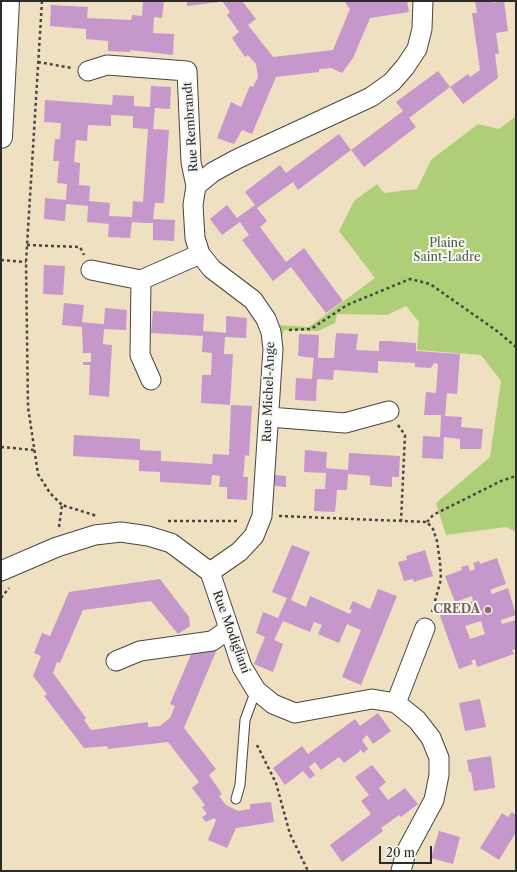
<!DOCTYPE html>
<html>
<head>
<meta charset="utf-8">
<style>
	body { margin:0 }
	#map { position:relative; width:517px; height:872px; overflow:hidden; background:#efe0c2; font-family:"Libre Caslon Text",serif }
	canvas { display:block }
	.frame { position:absolute; inset:0; border:2px solid #2b2b2b; pointer-events:none }
	.scale { position:absolute; left:379px; top:846px; width:53px; height:18px; box-sizing:border-box; border:2px solid #2b2b2b; border-top:0; padding-left:5px; font-size:12px; line-height:14px; white-space:nowrap; color:#2b2b2b; -webkit-text-stroke:3px #f6f6f2; paint-order:stroke }
</style>
</head>
<body>
<div id="map">
<canvas width="517" height="872"></canvas>
<div class="frame"></div>
<div class="scale">20 m</div>
</div>
<script>
const g = document.querySelector('canvas').getContext('2d');
g.lineJoin = 'round';
function paint(path, color) { g.fillStyle = color; g.fill(path, 'evenodd'); }
const poly = rows => new Path2D(rows.map(r => 'M' + r).join(''));
function trace(path, color, width, dash) { g.strokeStyle = color; g.lineWidth = width; g.lineCap = dash ? 'butt' : 'round'; g.setLineDash(dash || []); g.stroke(path); }
function drawText(font, color, halo, rows, align = 'center') {
  g.font = font + ' "Libre Caslon Text",serif'; g.lineWidth = 4; g.setLineDash([]); g.textBaseline = 'middle'; g.strokeStyle = halo; g.fillStyle = color; for (const [text, x, y, turn = 0] of rows) {
    g.save(); g.translate(x, y); g.rotate((+turn || 0) * Math.PI / 180); g.textAlign = isNaN(turn) ? turn : align; if (halo) g.strokeText(text, 0, 0); g.fillText(text, 0, 0); g.restore();
  }
}
paint(poly([
	[516,116,516,532,506,527,446,535,436,503,490,457,501,381,481,355,417,350,419,322,406,306,387,315,337,314,335,323,318,331,284,330,282,338,279,325,309,327,375,278,339,231,354,201,377,184,384,193,417,189,431,160,478,124,499,129]
]), '#aecf77');
paint(poly([
	[143,1,164,1,162,18,154,17,153,33,174,34,173,55,130,50,130,52,108,51,108,41,86,39,86,29,50,26,51,5,88,7,87,18,131,20,132,15,142,16],
	[187,1,219,1,219,2,187,6],
	[222,1,242,1,256,19,248,25,273,57,333,50,350,9,344,1,407,1,409,12,370,18,353,58,342,73,331,68,319,69,319,72,276,77,252,134,242,130,234,144,217,138,231,102,241,107,250,86,253,87,258,77,256,64,248,55,245,57,232,38,239,32,227,15,230,12],
	[475,1,492,1,493,3,504,1,508,31,496,33,499,54,495,54,498,78,463,104,450,87,468,74,470,77,480,70,472,13,477,13],
	[438,71,450,87,409,118,416,127,364,167,351,150,298,190,293,182,257,208,267,221,260,227,286,262,304,248,343,301,326,313,291,267,273,281,242,240,249,235,240,222,222,235,210,219,227,205,237,218,255,205,245,192,280,165,286,173,339,134,351,150,403,111,396,102],
	[151,86,171,87,170,109,155,108,153,129,169,130,164,203,155,203,153,219,175,220,174,241,153,240,153,223,145,223,132,222,130,238,108,237,109,224,87,222,88,206,66,204,65,221,44,219,45,198,66,200,67,184,57,183,59,161,53,161,55,139,60,139,61,123,44,122,45,100,112,105,113,95,134,96,134,106,150,107],
	[111,115,133,116,133,128,148,129,143,202,133,201,132,217,109,216,110,203,89,201,90,186,79,185,80,163,74,162,76,140,87,141,88,125,111,126],
	[44,265,65,266,63,295,43,294],
	[64,303,84,305,82,322,89,323,104,324,105,308,127,310,126,330,104,329,103,344,112,345,109,397,89,395,90,365,83,365,83,362,91,362,91,353,83,353,82,327,62,325],
	[153,311,204,314,203,331,218,332,226,333,226,316,247,318,246,338,225,337,224,354,233,354,230,405,201,403,202,375,211,375,212,353,202,352,203,336,151,333],
	[336,333,358,334,356,350,379,351,379,341,387,341,416,343,416,351,460,354,457,394,447,393,445,416,462,417,461,427,483,429,481,449,460,449,460,439,444,437,443,459,422,458,423,436,440,437,441,415,424,415,426,392,436,393,438,364,434,363,431,368,415,367,415,363,378,361,378,373,334,370,333,380,317,379,316,401,295,400,296,378,312,379,313,365,314,358,298,356,299,334,319,335,318,358,334,358],
	[231,405,252,406,249,456,245,455,244,470,243,477,248,477,247,500,227,499,227,487,219,487,220,476,212,475,211,485,160,482,160,472,139,471,139,460,73,456,74,435,140,439,140,450,161,451,161,461,212,464,213,454,229,455],
	[305,450,327,452,326,468,348,470,349,453,400,456,399,477,392,477,392,487,370,485,370,476,348,474,347,490,337,490,335,512,314,511,315,489,325,489,326,473,304,472],
	[275,475,286,476,286,487,275,486],
	[292,545,310,552,291,600,306,607,310,596,350,614,352,610,349,609,353,601,370,609,378,589,397,596,361,685,342,677,361,630,347,624,339,643,318,634,322,625,314,622,310,632,283,621,274,640,283,644,273,672,254,664,265,637,256,633,263,612,278,618,287,598,272,592],
	[425,550,433,576,414,582,413,579,404,581,398,562,407,560,406,556],
	[497,558,506,584,490,590,492,594,508,588,516,615,501,620,502,624,516,620,516,649,512,650,514,654,477,667,475,659,471,661,473,664,459,669,439,613,473,601,472,596,455,602,445,576,462,570,461,567,468,565,470,571,475,569,473,563,479,561,480,564],
	[481,621,485,634,470,639,465,626],
	[160,579,189,617,190,626,178,634,151,601,83,610,60,663,57,662,53,673,86,718,84,720,91,730,148,722,148,727,160,726,170,718,175,706,170,704,192,652,217,649,184,728,216,769,209,775,222,794,219,796,226,805,238,811,250,809,250,804,271,802,274,822,236,828,227,848,208,840,216,820,214,818,206,822,202,817,207,814,202,807,205,805,192,788,199,782,168,742,108,749,107,746,84,748,44,696,47,694,33,676,41,656,34,653,42,633,50,636,69,592],
	[480,699,486,727,465,731,459,703],
	[378,713,391,731,373,744,367,735,362,740,368,749,363,753,360,749,359,752,344,763,339,757,321,770,315,762,309,767,315,775,310,779,303,771,285,785,273,768,302,746,308,754,355,719,360,726],
	[491,756,495,788,474,791,471,772,469,772,467,760],
	[372,765,386,782,379,788,388,800,405,788,418,804,401,817,399,815,381,828,383,831,342,862,330,845,371,814,361,801,369,795,355,777],
	[512,812,516,815,516,832,499,860,480,848,502,813,508,817],
	[439,831,460,837,453,864,431,858]
]), '#c597ca');
const service = poly([
	[236,799,240,785,245,720,256,690]
]);
const minor = poly([
	[88,71,107,65,187,71,191,162,196,186],
	[91,270,141,280],
	[151,380,140,355,141,280,200,254],
	[269,417,345,423,389,411],
	[1,571,57,547,95,535,121,532,148,536,171,543,210,572],
	[210,572,239,552,254,536,262,516,273,349,271,332,266,319,253,300,212,269,200,254,195,238,193,205,196,186,213,172,237,159,371,97,392,82,405,67,417,49,422,29,423,1],
	[210,572,242,667,256,690,273,704,295,713,372,699,396,703,417,720,431,738,439,758,439,775,434,800,406,852,401,871],
	[116,661,140,651,212,641,229,629],
	[396,703,425,628]
]);
const tertiary = poly([
	[1,137,8,1]
]);
trace(service, '#484642', 11);
trace(minor, '#484642', 21);
trace(tertiary, '#484642', 24);
trace(poly([
	[42,1,26,262,28,407,38,474,50,493,62,505],
	[38,62,72,68],
	[27,245,80,247,84,255],
	[1,260,26,262],
	[289,330,311,329,347,305,410,279,430,284,497,331,516,347],
	[398,425,405,435,401,521],
	[1,447,34,450],
	[279,516,427,522,433,529,437,541,440,562,441,579,432,612],
	[168,521,240,521],
	[427,522,433,515,501,481,516,476],
	[59,527,62,505,97,516],
	[1,598,9,588],
	[257,745,276,783,290,834,308,871]
]), '#484642', 2.5, [3, 3]);
trace(service, '#fff', 9);
trace(minor, '#fff', 19);
trace(tertiary, '#fff', 22);
for (const [x, y, r, color] of [
	[488,610,4,"#8d6e63"]
]) { const dot = new Path2D(); dot.arc(x, y, r, 0, 2 * Math.PI); g.fillStyle = color; g.fill(dot); trace(dot, '#f6f6f2', 1.5); }
drawText('12px', '#2b2b2b', '#f6f6f2', [
	["Rue Rembrandt",191,127,-94],
	["Rue Michel-Ange",269,392,-88],
	["Rue Modigliani",231,632,70]
]);
drawText('12px', '#525c42', '#f6f6f2', [
	["Plaine",447,244],
	["Saint-Ladre",447,258]
]);
drawText('bold 12px', '#785e54', '#f6f6f2', [
	["CREDA",480,610]
], 'right');
</script>
</body>
</html>
